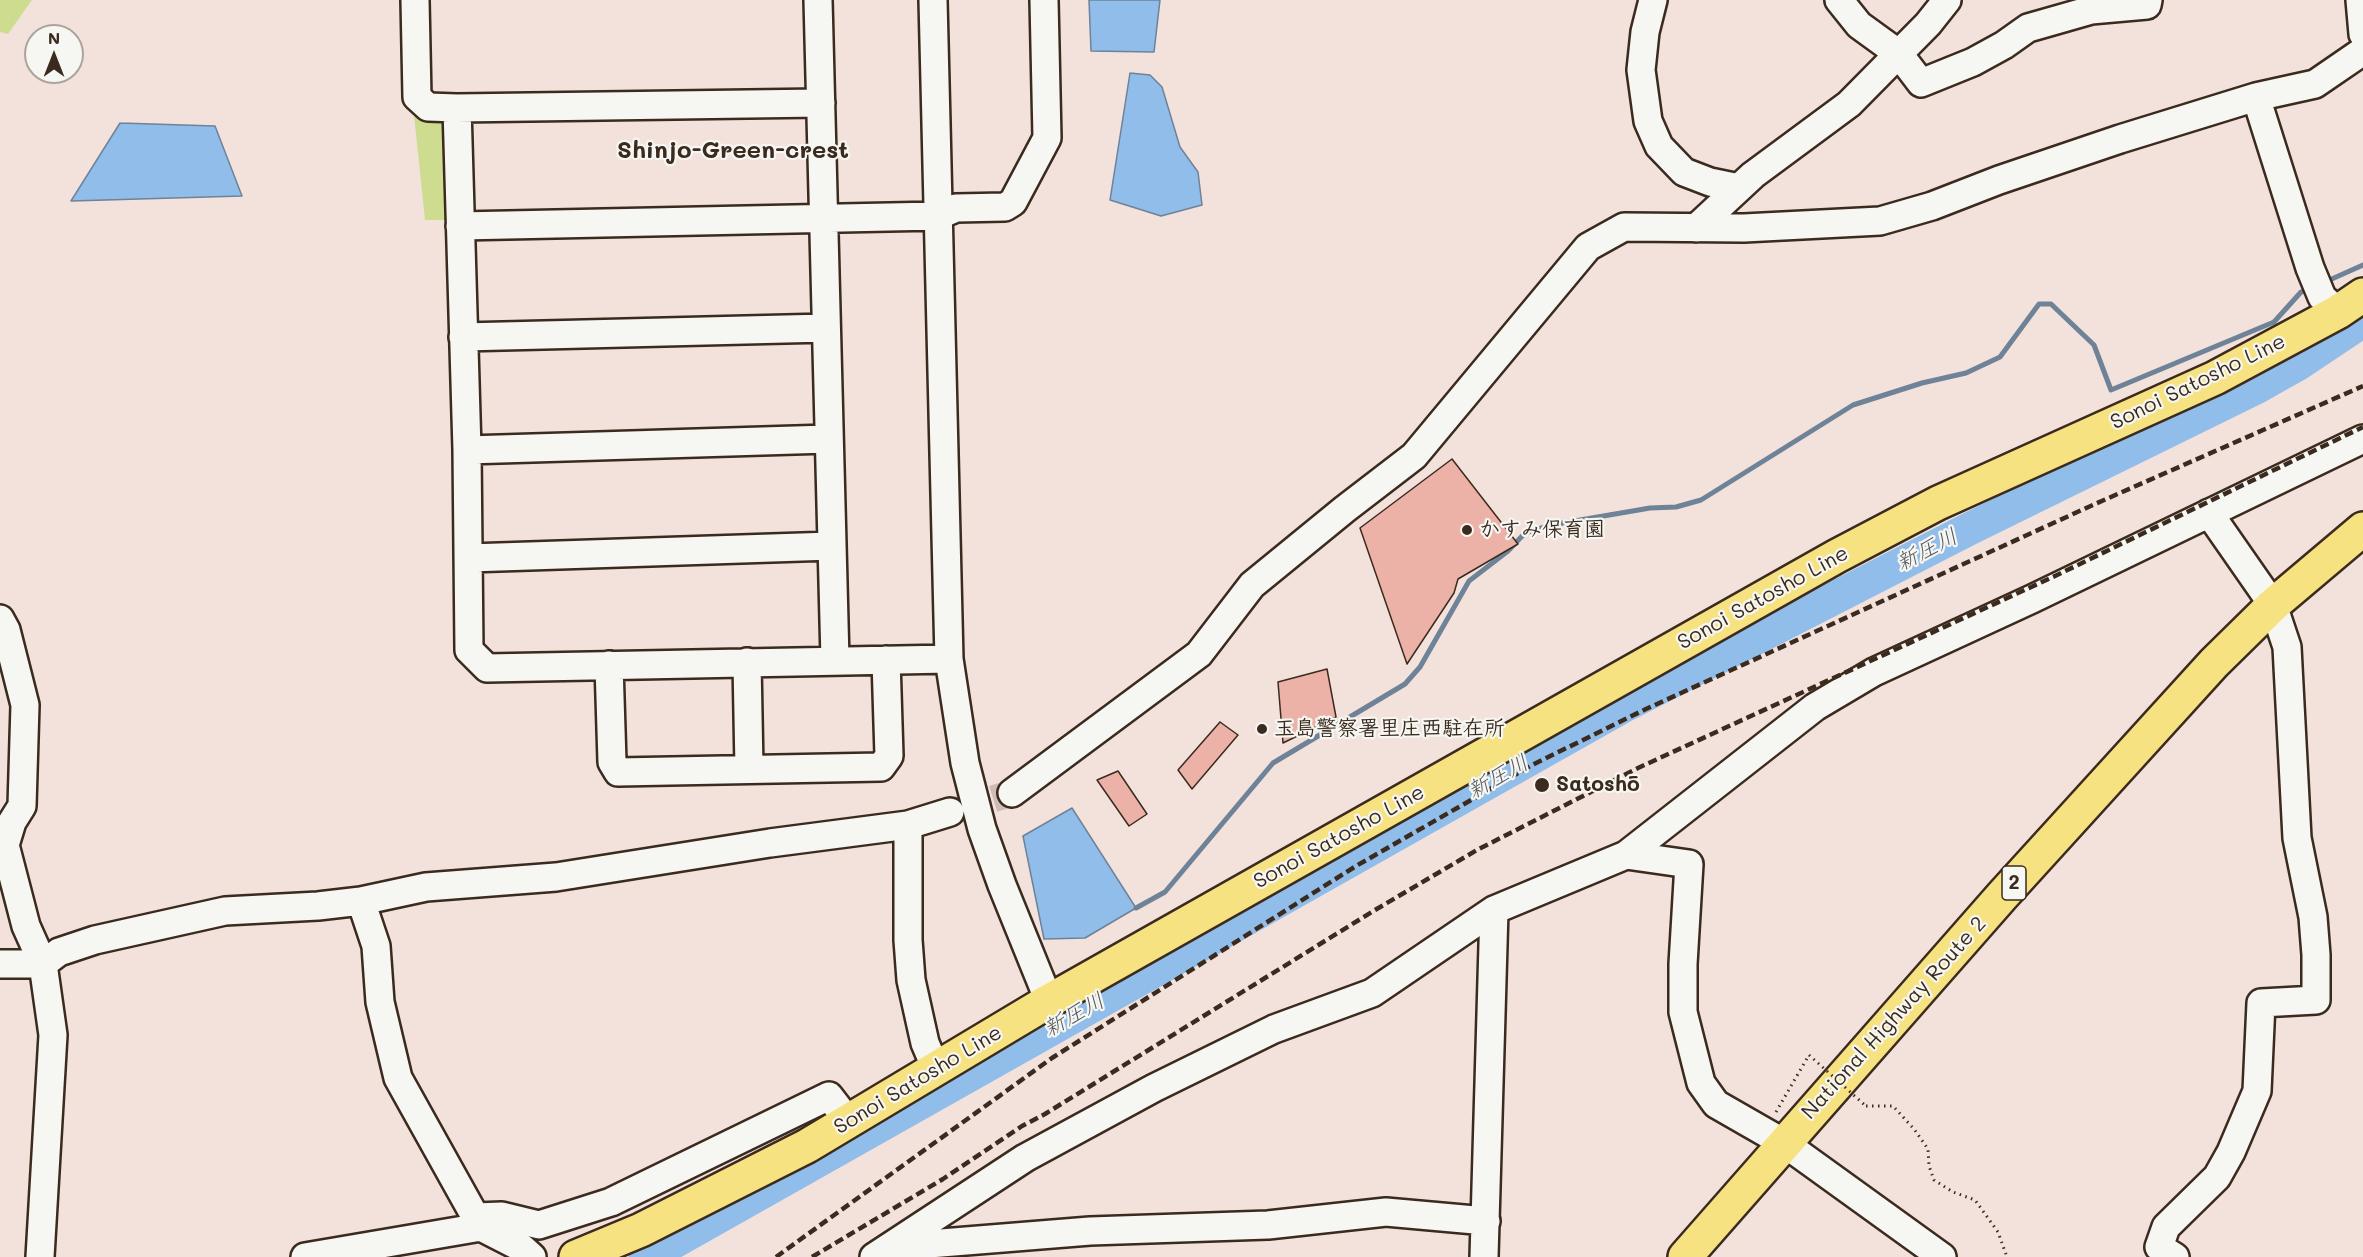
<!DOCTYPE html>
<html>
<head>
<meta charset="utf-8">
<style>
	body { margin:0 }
	#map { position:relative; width:2363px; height:1257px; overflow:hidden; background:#f3e1dc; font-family:Mali,sans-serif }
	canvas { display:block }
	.north { position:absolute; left:24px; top:24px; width:60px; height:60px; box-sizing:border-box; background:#f6f6f2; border:2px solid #aba49d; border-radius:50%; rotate:0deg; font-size:16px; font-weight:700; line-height:24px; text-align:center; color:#3b2a1e }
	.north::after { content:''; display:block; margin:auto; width:21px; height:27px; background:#3b2a1e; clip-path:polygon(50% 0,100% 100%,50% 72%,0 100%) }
</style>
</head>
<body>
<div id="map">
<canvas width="2363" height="1257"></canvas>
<div class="north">N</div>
</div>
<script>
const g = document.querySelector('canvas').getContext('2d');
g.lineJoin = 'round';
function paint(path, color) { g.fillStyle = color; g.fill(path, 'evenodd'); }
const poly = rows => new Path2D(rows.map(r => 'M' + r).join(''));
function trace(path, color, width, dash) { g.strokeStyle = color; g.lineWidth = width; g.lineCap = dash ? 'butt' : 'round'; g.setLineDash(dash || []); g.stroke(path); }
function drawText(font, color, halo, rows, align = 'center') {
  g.font = font + ' Mali,"Klee One",sans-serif'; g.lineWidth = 4.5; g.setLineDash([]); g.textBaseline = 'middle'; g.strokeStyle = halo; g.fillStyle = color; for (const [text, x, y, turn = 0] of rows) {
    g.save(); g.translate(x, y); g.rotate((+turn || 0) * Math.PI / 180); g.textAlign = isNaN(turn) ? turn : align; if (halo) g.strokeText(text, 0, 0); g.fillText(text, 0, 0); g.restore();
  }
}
paint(poly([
	[0,0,32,0,8,34,0,32],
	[445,114,453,220,425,220,414,115]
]), '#cedc90');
const water = poly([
	[1089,0,1160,0,1154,52,1091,51,1089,0],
	[1130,73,1150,75,1162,87,1180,147,1198,172,1202,205,1161,216,1110,200,1130,73],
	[120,123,215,126,242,196,71,201,120,123],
	[1072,808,1136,908,1085,938,1044,939,1023,836,1072,808]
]);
paint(water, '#90bde9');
trace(water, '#6e8298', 1.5);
trace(poly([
	[2325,282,2363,265],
	[1136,908,1165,892,1273,763,1405,684,1420,667,1469,581,1508,551,1525,533,1551,525,1650,508,1676,507,1701,500,1853,405,1922,383,1966,373,2000,357,2039,304,2051,304,2094,345,2111,390,2274,322,2301,292,2311,288]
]), '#6e8298', 5);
trace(poly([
	[645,1257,653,1254,1628,704,1969,529,2258,387,2297,365,2363,321]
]), '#90bde9', 33);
const building = poly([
	[1452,459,1518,544,1458,579,1454,593,1407,664,1360,528,1452,459],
	[1327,669,1336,717,1283,743,1278,682,1327,669],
	[1220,722,1238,735,1192,789,1178,770,1220,722],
	[1118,771,1147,814,1129,826,1097,780,1118,771]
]);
paint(building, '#ecb1a7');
trace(building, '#3b2a1e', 1.5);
trace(poly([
	[954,811,1012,793]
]), '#cebcb6', 27, [27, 14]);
const minor = poly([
	[415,0,417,97,428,107,457,108,467,450,469,650,487,668,949,659],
	[818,0,835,660],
	[933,0,949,659,965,763,982,829,1002,885,1049,1001],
	[1653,0,1645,32,1641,70,1648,121,1659,146,1684,172,1710,182,1739,188],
	[1839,0,1859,25,1899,54,1921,83,1973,62,2004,45,2028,28,2091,10,2147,5,2148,0],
	[2360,0,2363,34],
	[2256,97,2310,268,2322,297,2338,312],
	[457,108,821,103],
	[460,226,937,216,956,208,1005,207,1013,202,1047,138,1044,0],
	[1696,228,1753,175,1849,104,1928,24,1947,0],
	[463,337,826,328],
	[467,450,828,439],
	[469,558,832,546],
	[0,619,6,630,25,705,22,806,12,822,5,845,26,926,43,964,53,1035,40,1257],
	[747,662,749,769],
	[609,665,612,762,618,772,881,767,889,756,886,660],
	[1012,793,1199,654,1252,585,1345,509,1414,456,1588,247,1624,227,1744,228,1880,221,1932,206,1999,180,2120,139,2256,97,2315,84,2363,51],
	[908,825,908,940,911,980,925,1043,936,1069],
	[1626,855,1689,864,1683,964,1683,1012,1701,1083,1716,1104,1784,1143,1942,1257],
	[0,964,43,964,59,952,95,940,225,911,318,906,361,901,426,887,556,877,770,843,908,825,950,812],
	[476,1217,502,1216,539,1225,611,1202,829,1096,849,1122],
	[481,1227,522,1248,532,1257],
	[892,1247,1090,1231,1268,1225,1386,1212,1486,1221],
	[305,1257,481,1227,398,1078,380,1002,376,946,361,901],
	[874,1257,1025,1158,1154,1088,1274,1029,1372,993,1494,910,1626,855,1815,707,1874,672,2032,599,2363,439],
	[1484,1257,1494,910],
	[2175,1257,2159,1247,2166,1227,2217,1177,2231,1152,2257,1091,2261,1003,2316,1000,2316,955,2313,917,2297,838,2287,647,2273,605,2209,513]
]);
const major = poly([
	[576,1257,641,1230,807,1146,1049,1001,1837,556,1938,503,2215,378,2338,312,2363,295]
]);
const highway = poly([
	[1685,1257,2002,896,2214,663,2273,605,2363,529]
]);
trace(minor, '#3b2a1e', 32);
trace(major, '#3b2a1e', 38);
trace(highway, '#3b2a1e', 38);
trace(poly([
	[1866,1106,1893,1106,1914,1129,1928,1149,1929,1166,1934,1180,1953,1192,1975,1200,1998,1232,2007,1257],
	[1776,1112,1809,1055]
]), '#3b2a1e', 3, [1.5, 4.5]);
trace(minor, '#f6f6f2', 27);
trace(major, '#f7e281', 33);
trace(highway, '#f7e281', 33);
trace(poly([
	[776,1257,1052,1058,1356,866,1532,765,1646,709,2095,504,2363,386],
	[812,1257,943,1179,1022,1126,1045,1114,1375,910,1477,850,1638,768,2055,576,2363,427]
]), '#3b2a1e', 4.5, [9, 4.5]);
trace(poly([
	[1809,1055,1866,1106]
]), '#3b2a1e', 3, [1.5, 4.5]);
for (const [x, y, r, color] of [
	[1467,530,6,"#3b2a1e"],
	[1262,729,6,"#3b2a1e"],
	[1542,785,8,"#3b2a1e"]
]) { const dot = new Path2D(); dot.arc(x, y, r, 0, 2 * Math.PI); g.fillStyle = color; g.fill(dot); trace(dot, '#f6f6f2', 2); }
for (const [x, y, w] of [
	[2014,883,24]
]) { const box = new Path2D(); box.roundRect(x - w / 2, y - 17, w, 34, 4.5); g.fillStyle = '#f6f6f2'; g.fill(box); trace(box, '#3b2a1e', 1.5); }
drawText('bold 20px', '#3b2a1e', null, [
	["2",2014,883]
]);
drawText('21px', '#3b2a1e', '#f6f6f2', [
	["Sonoi Satosho Line",2198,382,-26],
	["Sonoi Satosho Line",1763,598,-29],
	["Sonoi Satosho Line",1339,837,-29],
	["National Highway Route 2",1894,1018,-48],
	["Sonoi Satosho Line",918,1080,-31]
]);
drawText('bold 21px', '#3b2a1e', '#f6f6f2', [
	["かすみ保育園",1479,530],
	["玉島警察署里庄西駐在所",1274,729],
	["Satoshō",1556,785]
], 'left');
drawText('italic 22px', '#54565b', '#f6f6f2', [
	["新圧川",1927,550,-27],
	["新圧川",1498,777,-29],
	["新圧川",1074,1015,-29]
]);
drawText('bold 24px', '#3b2a1e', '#f6f6f2', [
	["Shinjo-Green-crest",733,151]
]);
</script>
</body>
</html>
